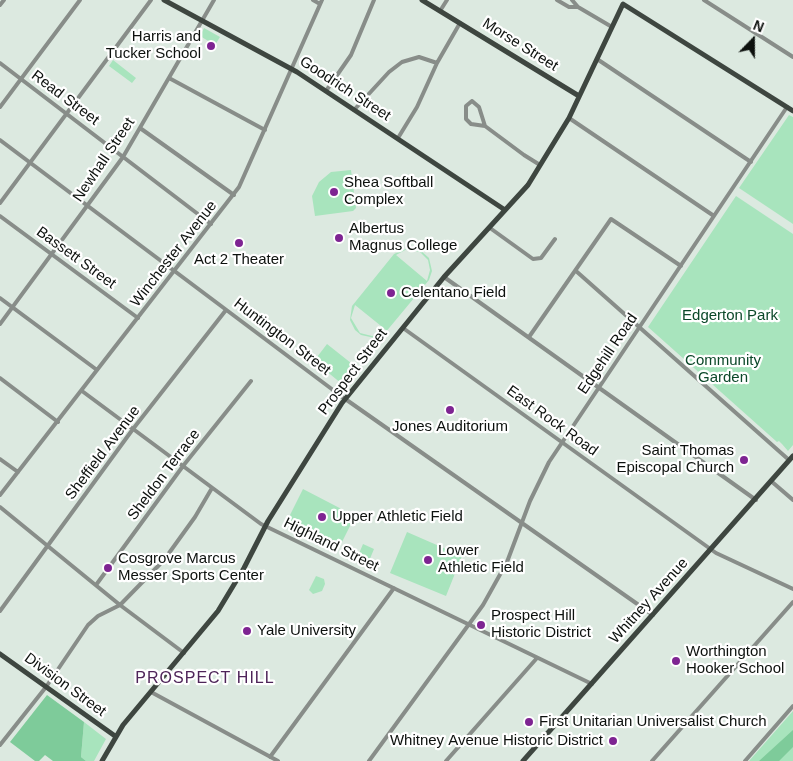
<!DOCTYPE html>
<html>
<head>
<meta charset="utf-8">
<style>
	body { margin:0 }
	#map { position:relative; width:793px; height:761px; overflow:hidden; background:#dce9e0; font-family:Helvetica,sans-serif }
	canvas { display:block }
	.north { position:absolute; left:728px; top:15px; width:50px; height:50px; -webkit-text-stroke:4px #fff; paint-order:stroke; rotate:22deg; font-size:14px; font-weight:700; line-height:20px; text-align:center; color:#0d110e }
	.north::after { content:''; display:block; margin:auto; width:18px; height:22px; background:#0d110e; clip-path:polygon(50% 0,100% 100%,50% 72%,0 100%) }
</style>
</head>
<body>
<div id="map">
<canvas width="793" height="761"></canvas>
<div class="north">N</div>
</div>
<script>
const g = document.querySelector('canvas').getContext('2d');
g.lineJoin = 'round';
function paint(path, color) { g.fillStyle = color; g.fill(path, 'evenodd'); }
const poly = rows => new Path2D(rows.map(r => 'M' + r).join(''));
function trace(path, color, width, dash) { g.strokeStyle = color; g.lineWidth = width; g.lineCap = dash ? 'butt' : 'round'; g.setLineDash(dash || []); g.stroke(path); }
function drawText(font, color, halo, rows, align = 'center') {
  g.font = font + ' Helvetica,sans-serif'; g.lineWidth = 4.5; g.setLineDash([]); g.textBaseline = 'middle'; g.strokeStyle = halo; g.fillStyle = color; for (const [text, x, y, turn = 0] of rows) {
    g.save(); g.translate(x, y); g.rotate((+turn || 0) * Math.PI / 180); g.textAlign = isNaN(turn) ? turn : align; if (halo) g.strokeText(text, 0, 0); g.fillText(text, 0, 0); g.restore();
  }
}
paint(poly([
	[204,28,220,37,215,45,200,36],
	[113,60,136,78,132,83,109,66],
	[789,115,793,117,793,224,739,188],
	[351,170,356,208,353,211,315,216,312,196,319,182,331,172],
	[736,196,793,234,793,445,788,451,782,444,779,441,777,442,648,327],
	[408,248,420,250,429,258,432,271,429,280,385,333,375,338,361,335,355,330,350,320,352,306,394,254],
	[407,249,420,252,428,260,430,270,427,281,396,255],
	[355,305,386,330,386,331,372,336,360,333,351,318],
	[327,344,356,367,342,384,314,361],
	[303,489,355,516,340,546,288,519],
	[407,532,462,556,446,596,390,573],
	[363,544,374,549,369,561,358,556],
	[316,576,324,579,325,584,322,591,313,594,309,590],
	[793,711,793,761,749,761],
	[84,722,106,739,94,761,86,761,81,757]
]), '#a8e4bd');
paint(poly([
	[47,695,84,722,81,757,86,761,53,761,45,755,39,761,35,761,10,742],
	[793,730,793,747,779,761,759,761]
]), '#7ecb9a');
trace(poly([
	[313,0,320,4],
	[557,0,569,7,578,7],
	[572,0,578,7,612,27],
	[704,0,793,57],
	[0,5,4,0],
	[440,11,447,0],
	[597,59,751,162],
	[0,63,211,224],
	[169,78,265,130],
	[326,91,351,55,374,0],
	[472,101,479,107,485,126,471,124,466,119,466,106,472,101],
	[0,107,80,0],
	[354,110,389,72,402,62,419,57,437,63],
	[569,118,714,216],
	[485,126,524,155,540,165],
	[140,128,234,195],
	[398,138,417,107,437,63,460,23],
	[0,140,341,396,653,615],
	[0,203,151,0],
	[0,216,138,318],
	[490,228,533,259,541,258,555,239],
	[576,271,789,460],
	[444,277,756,500],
	[0,298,97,370],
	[0,324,123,157,214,0],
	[403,328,716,553,793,589],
	[529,337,611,219,681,266],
	[0,378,58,422],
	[82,391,261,524,592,684],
	[0,459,18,472],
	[771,481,793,500],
	[0,495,239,187,322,0],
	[0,507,120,605,184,653],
	[96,585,183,466,251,381],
	[0,611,133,429,226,310],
	[151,692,278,761],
	[0,745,46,687,88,625,98,616,120,605,164,560,195,517,212,488],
	[270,757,394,588],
	[369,761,483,605,507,562,530,501,549,462,787,107],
	[446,761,537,658],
	[652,761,793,602],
	[745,761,793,706]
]), '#888d89', 4);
trace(poly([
	[164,0,297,72,505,210],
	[422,0,579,96],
	[0,654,115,736],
	[102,761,123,725,218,611,244,568,268,521,342,403,444,277,528,185,569,118,623,4,793,111],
	[523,761,793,456]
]), '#3e4640', 5);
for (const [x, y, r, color] of [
	[211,46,5,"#7e2492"],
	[334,192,5,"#7e2492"],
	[339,238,5,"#7e2492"],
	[239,243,5,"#7e2492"],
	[391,293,5,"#7e2492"],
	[450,410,5,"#7e2492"],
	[744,460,5,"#7e2492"],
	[322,517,5,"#7e2492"],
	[428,560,5,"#7e2492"],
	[108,568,5,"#7e2492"],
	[481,625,5,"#7e2492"],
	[247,631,5,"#7e2492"],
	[676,661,5,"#7e2492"],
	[529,722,5,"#7e2492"],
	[613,741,5,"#7e2492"]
]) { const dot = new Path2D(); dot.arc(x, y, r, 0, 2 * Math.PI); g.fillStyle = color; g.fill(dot); trace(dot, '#fff', 2); }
drawText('15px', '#0d110e', '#fff', [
	["Harris and",201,37,"right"],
	["Tucker School",201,54,"right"],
	["Shea Softball",344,183],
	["Complex",344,200],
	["Albertus",349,229],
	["Magnus College",349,246],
	["Act 2 Theater",239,260,"center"],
	["Celentano Field",401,293],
	["Jones Auditorium",450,427,"center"],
	["Saint Thomas",734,451,"right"],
	["Episcopal Church",734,468,"right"],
	["Upper Athletic Field",332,517],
	["Lower",438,551],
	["Athletic Field",438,568],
	["Cosgrove Marcus",118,559],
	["Messer Sports Center",118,576],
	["Prospect Hill",491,616],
	["Historic District",491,633],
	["Yale University",257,631],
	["Worthington",686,652],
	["Hooker School",686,669],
	["First Unitarian Universalist Church",539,722],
	["Whitney Avenue Historic District",603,741,"right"]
], 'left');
drawText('15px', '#0d110e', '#fff', [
	["Morse Street",520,45,32],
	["Goodrich Street",345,89,33],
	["Read Street",65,98,37],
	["Newhall Street",104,160,-56],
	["Winchester Avenue",174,254,-52],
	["Bassett Street",76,258,36],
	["Huntington Street",282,337,37],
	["Edgehill Road",608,354,-56],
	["Prospect Street",353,372,-53],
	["East Rock Road",552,421,36],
	["Sheffield Avenue",103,453,-53],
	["Sheldon Terrace",164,475,-53],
	["Highland Street",331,545,26],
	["Whitney Avenue",649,601,-48],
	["Division Street",65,685,36]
]);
drawText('15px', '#0b4829', '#fff', [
	["Edgerton Park",730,316],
	["Community",723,361],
	["Garden",723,378]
]);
g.letterSpacing = '1px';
drawText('16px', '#4e2459', '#fff', [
	["PROSPECT HILL",205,679]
]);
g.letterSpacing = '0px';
</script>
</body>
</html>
